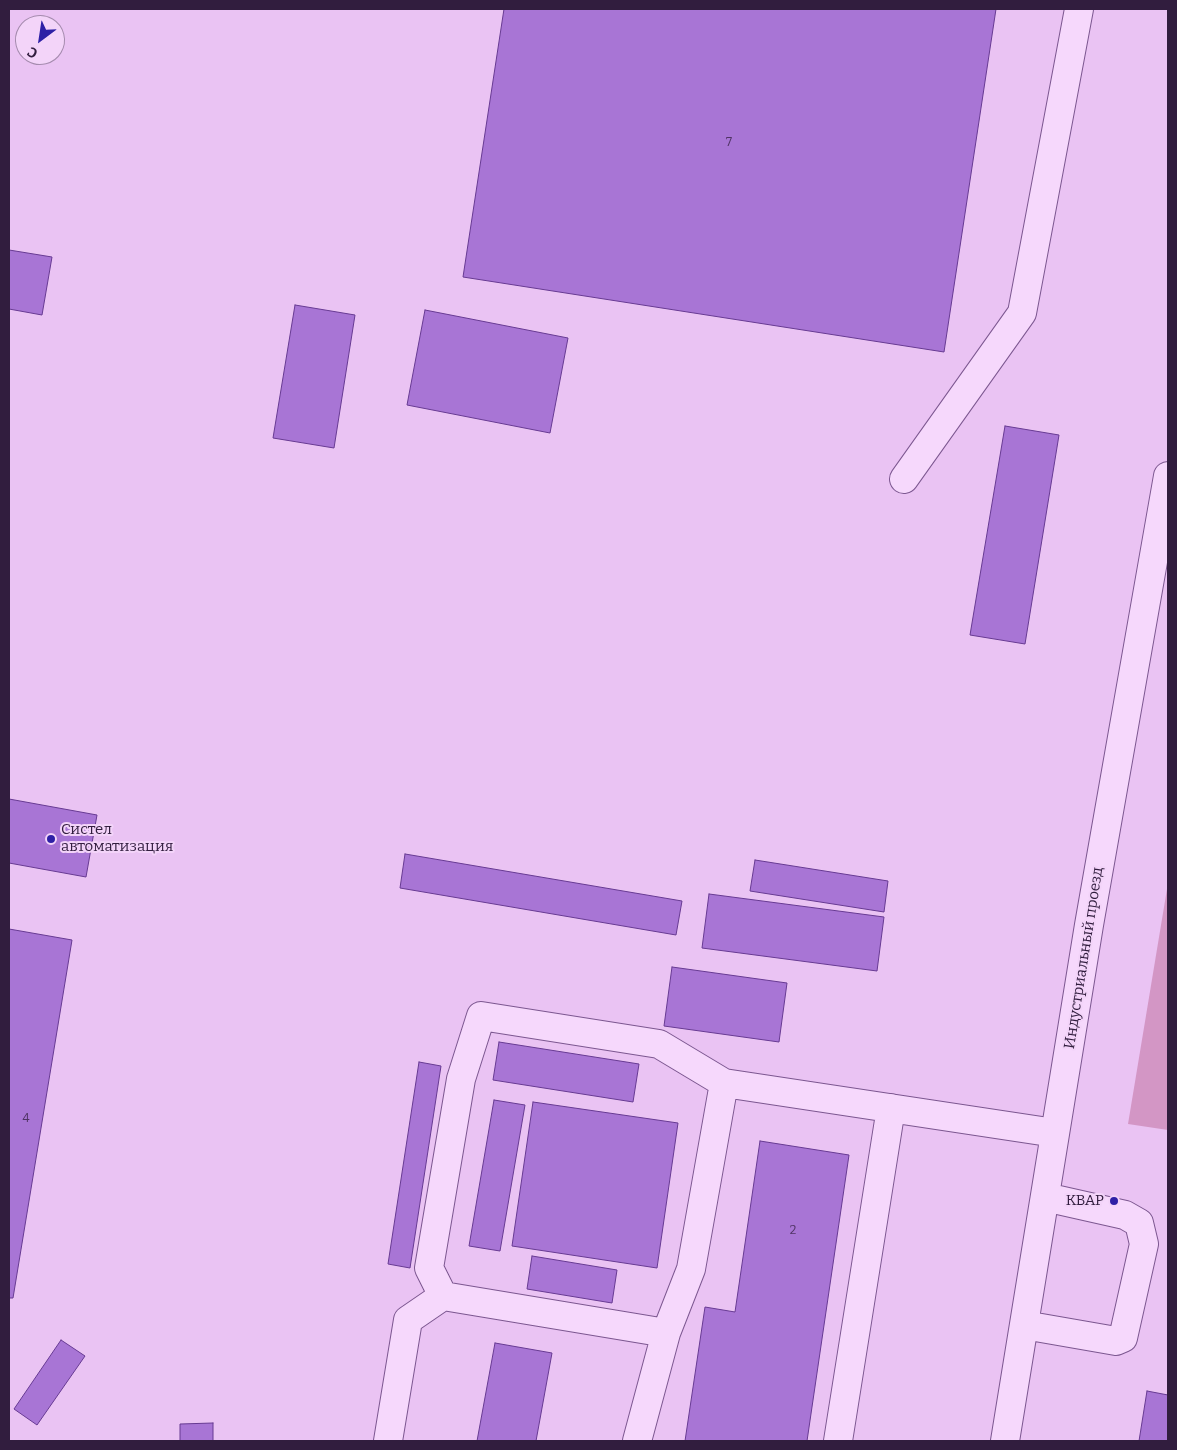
<!DOCTYPE html>
<html>
<head>
<meta charset="utf-8">
<style>
	body { margin:0 }
	#map { position:relative; width:1177px; height:1450px; overflow:hidden; background:#eac3f3; font-family:Bitter,serif }
	canvas { display:block }
	.frame { position:absolute; inset:0; border:10px solid #311d3e; pointer-events:none }
	.north { position:absolute; left:15px; top:15px; width:50px; height:50px; box-sizing:border-box; background:#f3d4f9; border:1px solid #a58bae; border-radius:50%; rotate:211deg; font-size:14px; font-weight:700; line-height:20px; text-align:center; color:#311d3e }
	.north::after { content:''; display:block; margin:auto; width:18px; height:22px; background:#2e20a6; clip-path:polygon(50% 0,100% 100%,50% 72%,0 100%) }
</style>
</head>
<body>
<div id="map">
<canvas width="1177" height="1450"></canvas>
<div class="frame"></div>
<div class="north">С</div>
</div>
<script>
const g = document.querySelector('canvas').getContext('2d');
g.lineJoin = 'round';
function paint(path, color) { g.fillStyle = color; g.fill(path, 'evenodd'); }
const poly = rows => new Path2D(rows.map(r => 'M' + r).join(''));
function trace(path, color, width, dash) { g.strokeStyle = color; g.lineWidth = width; g.lineCap = dash ? 'butt' : 'round'; g.setLineDash(dash || []); g.stroke(path); }
function drawText(font, color, halo, rows, align = 'center') {
  g.font = font + ' Bitter,serif'; g.lineWidth = 4; g.setLineDash([]); g.textBaseline = 'middle'; g.strokeStyle = halo; g.fillStyle = color; for (const [text, x, y, turn = 0] of rows) {
    g.save(); g.translate(x, y); g.rotate((+turn || 0) * Math.PI / 180); g.textAlign = isNaN(turn) ? turn : align; if (halo) g.strokeText(text, 0, 0); g.fillText(text, 0, 0); g.restore();
  }
}
paint(poly([
	[1168,883,1168,1130,1128,1124]
]), '#d396c5');
const building = poly([
	[504,9,996,9,944,352,463,277,504,9],
	[9,250,52,257,42,315,9,309,9,250],
	[295,305,355,315,334,448,273,438,295,305],
	[425,310,568,338,550,433,407,405,425,310],
	[1005,426,1059,435,1025,644,970,635,1005,426],
	[9,799,97,815,86,877,9,863,9,799],
	[405,854,682,901,676,935,400,888,405,854],
	[755,860,888,881,884,912,750,891,755,860],
	[709,894,884,917,877,971,702,948,709,894],
	[9,929,72,940,13,1298,9,1298,9,929],
	[672,967,787,983,779,1042,664,1026,672,967],
	[499,1042,639,1064,633,1102,493,1080,499,1042],
	[419,1062,441,1066,410,1268,388,1264,419,1062],
	[494,1100,525,1105,500,1251,469,1246,494,1100],
	[533,1102,678,1123,657,1268,512,1246,533,1102],
	[760,1141,849,1155,807,1441,685,1441,705,1307,735,1312,760,1141],
	[532,1256,617,1270,612,1303,527,1289,532,1256],
	[61,1340,85,1356,37,1425,14,1409,61,1340],
	[495,1343,552,1353,536,1441,477,1441,495,1343],
	[1147,1391,1168,1395,1168,1441,1139,1441,1147,1391],
	[213,1423,213,1441,180,1441,180,1424,213,1423]
]);
paint(building, '#a875d5');
trace(building, '#673a92', 1);
const minor = poly([
	[904,479,1022,313,1079,9],
	[443,1296,429,1268,461,1079,481,1016,659,1044,724,1083,1055,1133],
	[1024,1325,1116,1341,1123,1338,1144,1244,1139,1223,1125,1215,1045,1197],
	[388,1441,408,1320,443,1296,666,1333,691,1269,724,1083],
	[637,1441,666,1333],
	[838,1441,891,1108],
	[1005,1441,1089,925,1168,476]
]);
trace(minor, '#7c5790', 30);
trace(minor, '#f6d8fc', 28);
for (const [x, y, r, color] of [
	[51,839,5,"#2e20a6"],
	[1114,1201,5,"#2e20a6"]
]) { const dot = new Path2D(); dot.arc(x, y, r, 0, 2 * Math.PI); g.fillStyle = color; g.fill(dot); trace(dot, '#f3d4f9', 2); }
drawText('12px', '#4f3364', null, [
	["7",729,143],
	["4",26,1119],
	["2",793,1231]
]);
drawText('15px', '#311d3e', '#f3d4f9', [
	["Систел",61,830],
	["автоматизация",61,847],
	["КВАР",1104,1201,"right"]
], 'left');
drawText('15px', '#311d3e', '#f3d4f9', [
	["Индустриальный проезд",1084,958,-81]
]);
</script>
</body>
</html>
